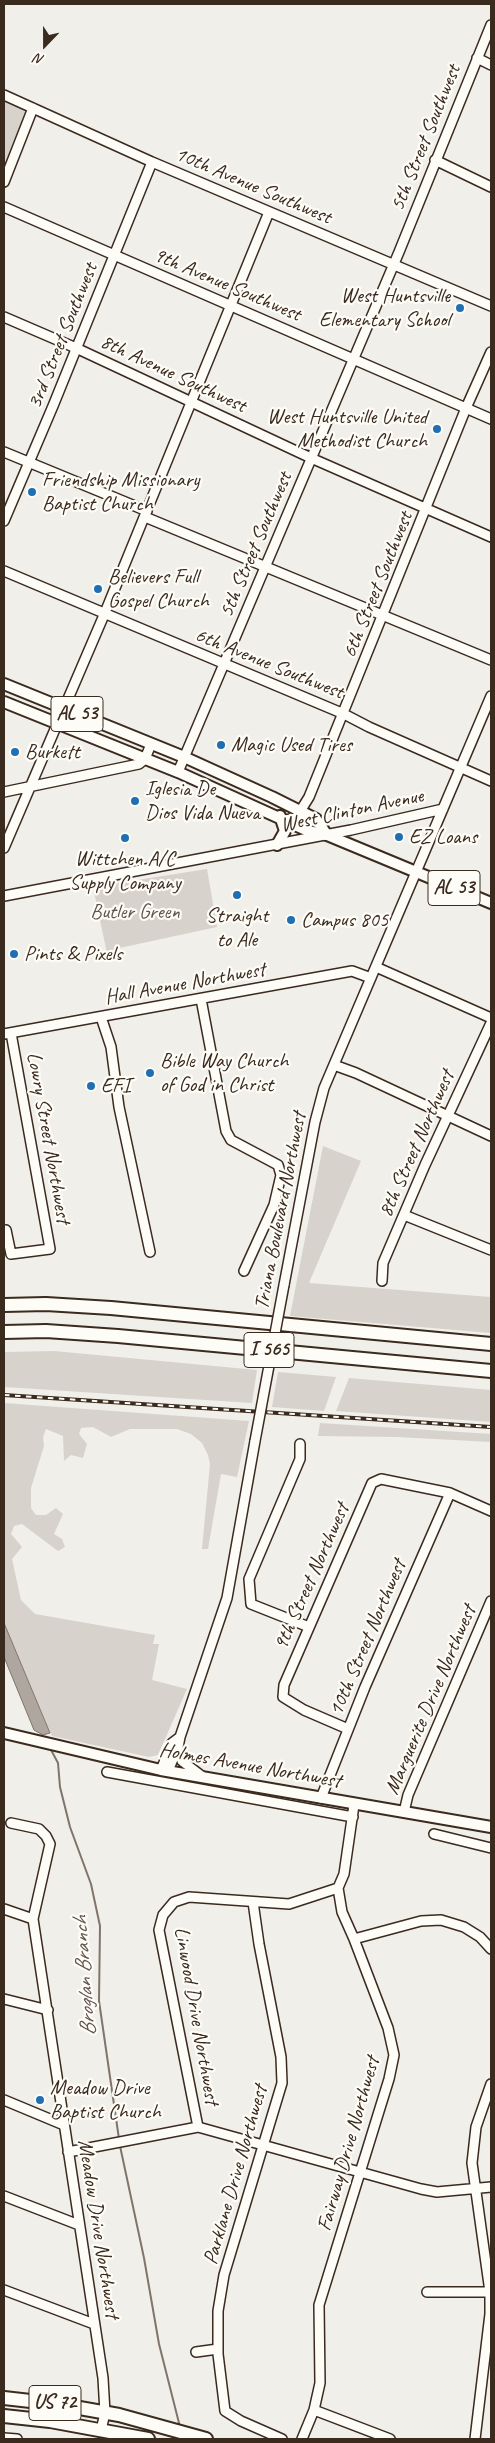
<!DOCTYPE html>
<html>
<head>
<meta charset="utf-8">
<style>
	body { margin:0 }
	#map { position:relative; width:495px; height:2443px; overflow:hidden; background:#f1efea; font-family:Caveat,sans-serif }
	canvas { display:block }
	.frame { position:absolute; inset:0; border:5px solid #3b2a1e; pointer-events:none }
	.north { position:absolute; left:20px; top:20px; width:50px; height:50px; -webkit-text-stroke:4px #fdfcf7; paint-order:stroke; rotate:202deg; font-size:14px; font-weight:700; line-height:20px; text-align:center; color:#3b2a1e }
	.north::after { content:''; display:block; margin:auto; width:18px; height:22px; background:#3b2a1e; clip-path:polygon(50% 0,100% 100%,50% 72%,0 100%) }
</style>
</head>
<body>
<div id="map">
<canvas width="495" height="2443"></canvas>
<div class="frame"></div>
<div class="north">N</div>
</div>
<script>
const g = document.querySelector('canvas').getContext('2d');
g.lineJoin = 'round';
function paint(path, color) { g.fillStyle = color; g.fill(path, 'evenodd'); }
const poly = rows => new Path2D(rows.map(r => 'M' + r).join(''));
function trace(path, color, width, dash) { g.strokeStyle = color; g.lineWidth = width; g.lineCap = dash ? 'butt' : 'round'; g.setLineDash(dash || []); g.stroke(path); }
function drawText(font, color, halo, rows, align = 'center') {
  g.font = font + ' Caveat,sans-serif'; g.lineWidth = 4.5; g.setLineDash([]); g.textBaseline = 'middle'; g.strokeStyle = halo; g.fillStyle = color; for (const [text, x, y, turn = 0] of rows) {
    g.save(); g.translate(x, y); g.rotate((+turn || 0) * Math.PI / 180); g.textAlign = isNaN(turn) ? turn : align; if (halo) g.strokeText(text, 0, 0); g.fillText(text, 0, 0); g.restore();
  }
}
paint(poly([
	[4,100,28,110,4,169],
	[207,869,217,927,115,949,116,956,108,958,93,887],
	[323,1146,361,1161,309,1283,491,1297,491,1333,290,1316],
	[54,1351,257,1370,252,1403,4,1387,4,1352],
	[278,1372,336,1377,324,1411,272,1407],
	[349,1378,491,1390,491,1422,336,1411],
	[4,1403,249,1421,237,1477,221,1474,208,1549,202,1549,210,1464,208,1455,202,1443,191,1434,177,1429,130,1429,111,1437,93,1427,81,1428,79,1434,87,1444,83,1458,71,1455,64,1461,63,1436,46,1429,43,1437,44,1446,31,1488,31,1508,36,1515,46,1515,56,1508,63,1514,54,1534,62,1539,65,1547,58,1551,22,1524,14,1526,11,1534,22,1547,12,1559,21,1600,35,1614,155,1635,153,1644,159,1644,152,1680,187,1689,158,1755,149,1757,52,1736,50,1732,4,1623],
	[320,1423,491,1434,491,1442,397,1437,318,1436]
]), '#d7d2cc');
const water = poly([
	[4,1623,50,1733,43,1735,34,1730,4,1657,4,1623]
]);
paint(water, '#aea69f');
trace(water, '#80746b', 1);
trace(poly([
	[50,1748,58,1763,60,1787,70,1827,91,1884,100,1926,99,2001,119,2139],
	[120,2146,144,2258,159,2344,180,2427]
]), '#80746b', 2);
const minor = poly([
	[477,58,491,65],
	[4,95,152,162,491,306],
	[435,160,491,187],
	[4,182,33,108],
	[4,207,491,419],
	[4,317,76,348,311,458,491,537],
	[4,452,147,511],
	[145,517,491,660],
	[4,521,53,406,152,162],
	[4,571,344,714,369,727,491,781],
	[178,772,399,252,491,25],
	[4,792,139,764,145,759,151,744],
	[286,820,296,818,309,797,466,408,491,352],
	[4,848,104,615,269,212],
	[4,896,351,830,443,809],
	[376,967,491,1018],
	[201,999,226,1131,231,1140,278,1165,281,1175,274,1205,244,1271],
	[101,1017,111,1047,119,1107,150,1252],
	[4,1034,352,971,371,978],
	[334,1065,356,1073,491,1136],
	[404,1215,491,1250],
	[6,1230,11,1254,50,1249,11,1033],
	[382,1281,383,1263,425,1165,491,1023],
	[284,1285,315,1122,324,1088,491,696],
	[300,1444,300,1459,249,1579,251,1604,309,1627],
	[348,1729,304,1710,283,1697,284,1685,372,1483,381,1479,450,1493,491,1511],
	[178,1747,182,1761,203,1777],
	[161,1770,172,1743,180,1737],
	[168,1771,178,1747,180,1737,227,1598,255,1441],
	[107,1772,353,1817],
	[321,1798,365,1687,450,1493],
	[404,1812,408,1795,491,1601],
	[11,1823,39,1829,46,1836,50,1844,33,1919,103,2378,105,2413,101,2430],
	[434,1834,491,1848],
	[253,1902,259,1944,281,2057,282,2083,224,2275,218,2311,218,2354,225,2411,241,2421,282,2439],
	[4,1909,33,1919],
	[354,1939,421,1921,441,1920,464,1927,480,1937,491,1949],
	[4,1999,48,2010],
	[4,2100,64,2125],
	[198,2127,159,1930,163,1915,174,1902,189,1897,289,1904,338,1888],
	[68,2152,198,2127,421,2189,437,2192,491,2187],
	[4,2196,79,2225],
	[4,2290,94,2324],
	[427,2292,490,2292],
	[196,2352,218,2349],
	[314,2410,390,2439],
	[4,2438,17,2439],
	[302,2439,314,2410,320,2383,319,2305,389,2079,394,2055,388,2028,354,1939,342,1912,338,1888,344,1874,354,1805],
	[475,2439,490,2314,490,2292,472,2163,476,2127,491,2084]
]);
const major = poly([
	[4,684,184,757,272,797,316,819,327,835],
	[4,702,178,772,308,831,327,835,491,903],
	[277,845,285,831,280,816],
	[4,1733,161,1770,491,1827]
]);
const highway = poly([
	[4,1305,46,1304,111,1308,491,1344],
	[4,1332,46,1331,118,1336,491,1371],
	[4,2398,57,2404,119,2415,206,2439],
	[4,2416,50,2421,148,2439]
]);
trace(minor, '#3b2a1e', 12);
trace(major, '#3b2a1e', 14);
trace(highway, '#3b2a1e', 16);
trace(minor, '#fdfcf7', 9);
trace(major, '#fdfcf7', 10);
trace(highway, '#fdfcf7', 12);
const rail = poly([
	[4,1395,491,1427]
]);
trace(rail, '#3b2a1e', 4);
trace(rail, '#fdfcf7', 2, [5.5]);
const minorBridge = poly([
	[255,1441,284,1285]
]);
trace(minorBridge, '#3b2a1e', 12, []);
trace(minorBridge, '#fdfcf7', 9);
for (const [x, y, r, color] of [
	[460,308,5,"#1f6fb2"],
	[437,429,5,"#1f6fb2"],
	[32,492,5,"#1f6fb2"],
	[98,589,5,"#1f6fb2"],
	[221,745,5,"#1f6fb2"],
	[15,752,5,"#1f6fb2"],
	[135,801,5,"#1f6fb2"],
	[399,837,5,"#1f6fb2"],
	[125,838,5,"#1f6fb2"],
	[237,895,5,"#1f6fb2"],
	[291,920,5,"#1f6fb2"],
	[14,954,5,"#1f6fb2"],
	[150,1073,5,"#1f6fb2"],
	[91,1086,5,"#1f6fb2"],
	[40,2100,5,"#1f6fb2"]
]) { const dot = new Path2D(); dot.arc(x, y, r, 0, 2 * Math.PI); g.fillStyle = color; g.fill(dot); trace(dot, '#fdfcf7', 2); }
for (const [x, y, w] of [
	[77,714,52],
	[454,888,52],
	[269,1350,50],
	[55,2403,52]
]) { const box = new Path2D(); box.roundRect(x - w / 2, y - 17.5, w, 35, 4); g.fillStyle = '#fdfcf7'; g.fill(box); trace(box, '#3b2a1e', 1); }
drawText('bold 20px', '#3b2a1e', null, [
	["AL 53",77,714],
	["AL 53",454,888],
	["I 565",269,1350],
	["US 72",55,2403]
]);
drawText('21px', '#3b2a1e', '#fdfcf7', [
	["5th Street Southwest",426,138,-68],
	["10th Avenue Southwest",253,186,23],
	["9th Avenue Southwest",227,285,23],
	["3rd Street Southwest",63,336,-68],
	["8th Avenue Southwest",173,374,25],
	["5th Street Southwest",256,545,-67],
	["6th Street Southwest",378,585,-68],
	["6th Avenue Southwest",269,664,22],
	["West Clinton Avenue",352,811,-12],
	["Hall Avenue Northwest",185,984,-10],
	["Lowry Street Northwest",48,1138,80],
	["8th Street Northwest",417,1144,-66],
	["Triana Boulevard Northwest",281,1211,-79],
	["9th Street Northwest",312,1577,-66],
	["10th Street Northwest",368,1638,-67],
	["Marguerite Drive Northwest",431,1700,-67],
	["Holmes Avenue Northwest",250,1766,10],
	["Linwood Drive Northwest",196,2016,80],
	["Fairway Drive Northwest",349,2144,-74],
	["Parklane Drive Northwest",236,2175,-74],
	["Meadow Drive Northwest",98,2229,81]
]);
drawText('21px', '#3b2a1e', '#fdfcf7', [
	["West Huntsville",450,296,"right"],
	["Elementary School",450,320,"right"],
	["West Huntsville United",427,417,"right"],
	["Methodist Church",427,441,"right"],
	["Friendship Missionary",42,480],
	["Baptist Church",42,504],
	["Believers Full",108,577],
	["Gospel Church",108,601],
	["Magic Used Tires",231,745],
	["Burkett",25,752],
	["Iglesia De",145,789],
	["Dios Vida Nueva",145,813],
	["EZ Loans",409,837],
	["Wittchen A/C",125,859,"center"],
	["Supply Company",125,883,"center"],
	["Straight",237,916,"center"],
	["to Ale",237,940,"center"],
	["Campus 805",301,920],
	["Pints & Pixels",24,954],
	["Bible Way Church",160,1061],
	["of God in Christ",160,1085],
	["EFI",101,1086],
	["Meadow Drive",50,2088],
	["Baptist Church",50,2112]
], 'left');
drawText('21px', '#62544a', '#fdfcf7', [
	["Butler Green",135,912]
]);
drawText('italic 22px', '#63554b', '#fdfcf7', [
	["Broglan Branch",85,1976,-94]
]);
</script>
</body>
</html>
